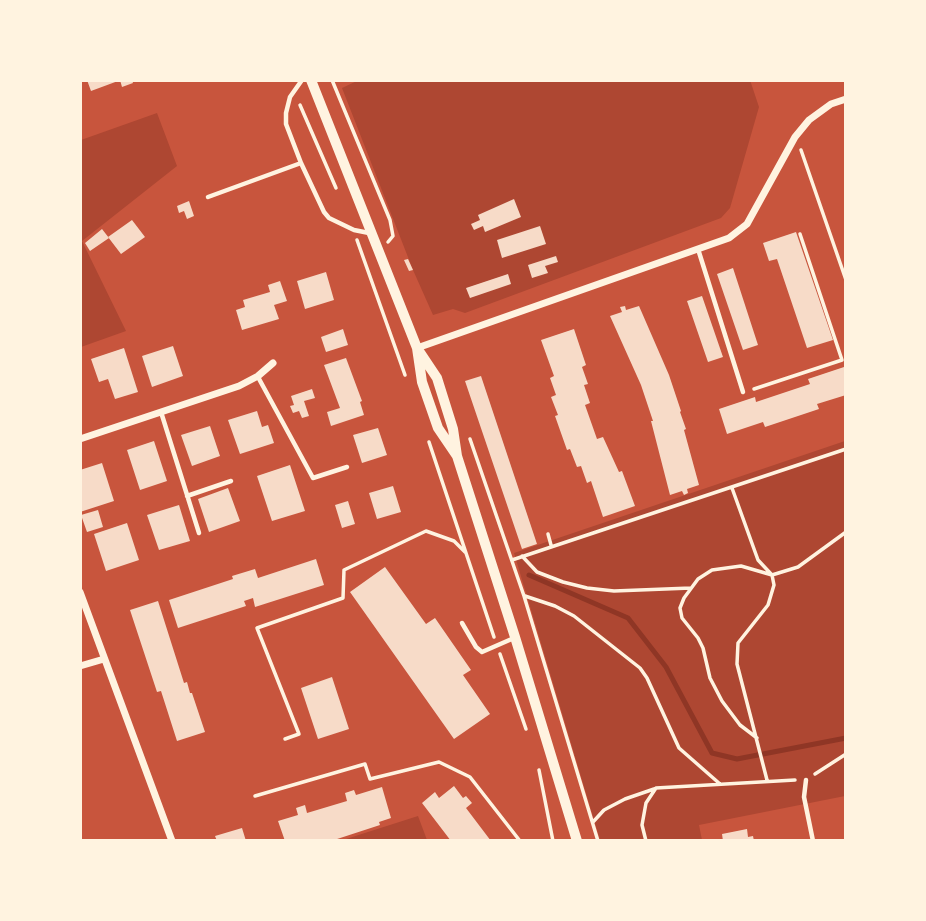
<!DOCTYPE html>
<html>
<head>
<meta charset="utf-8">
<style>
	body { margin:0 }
	#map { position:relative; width:926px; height:921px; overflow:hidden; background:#c8553d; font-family:Inter,sans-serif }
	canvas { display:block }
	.frame { position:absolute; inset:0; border:82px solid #fff3e0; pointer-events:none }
</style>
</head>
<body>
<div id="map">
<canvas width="926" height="921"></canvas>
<div class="frame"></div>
</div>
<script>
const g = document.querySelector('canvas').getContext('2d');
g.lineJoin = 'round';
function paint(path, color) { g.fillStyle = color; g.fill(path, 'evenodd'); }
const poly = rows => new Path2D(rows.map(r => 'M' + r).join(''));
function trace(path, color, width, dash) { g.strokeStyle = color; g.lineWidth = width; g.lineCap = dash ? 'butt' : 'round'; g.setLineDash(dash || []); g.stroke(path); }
paint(poly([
	[359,80,750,80,759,107,730,208,721,218,465,313,453,309,433,315,413,270,342,88],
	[157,113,177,166,82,241,126,331,81,347,81,140],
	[845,441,845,796,699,825,702,840,600,840,514,553],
	[418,816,427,840,343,840]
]), '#ae4732');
trace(poly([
	[529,575,628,618,666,667,712,753,737,759,846,738]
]), '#8f3625', 5);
paint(poly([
	[87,80,118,80,118,81,91,91],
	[120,80,132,80,133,83,122,87],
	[514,199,521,217,485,232,483,226,474,230,471,224,480,220,478,215],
	[189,201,194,216,187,219,184,211,179,213,177,206],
	[132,220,145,237,121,254,108,237],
	[540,226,546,244,502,258,497,240],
	[102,229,109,238,90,251,85,243],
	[796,232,833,340,807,348,777,259,769,261,763,243],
	[556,256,558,262,545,266,548,273,532,278,528,265],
	[408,259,413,270,409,271,404,260],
	[733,268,758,345,743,350,717,274],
	[326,272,334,300,305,309,297,281],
	[508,274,511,284,470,298,466,288],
	[280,281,287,301,274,305,279,319,242,330,236,310,245,307,243,300,270,292,268,285],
	[702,296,723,357,708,362,687,301],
	[625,306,626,310,639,306,669,375,681,411,680,412,686,429,684,430,699,485,687,489,688,493,684,495,682,491,670,495,651,421,653,421,641,385,610,316,622,312,620,307],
	[343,329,348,345,326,352,321,337],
	[574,329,586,365,582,367,588,384,584,385,590,403,585,405,597,439,603,437,619,472,622,471,635,506,603,517,591,481,587,483,581,466,577,467,570,449,567,450,555,416,558,415,551,397,556,395,550,378,554,376,541,340],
	[173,346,183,376,152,387,142,356],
	[124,348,138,392,115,399,108,379,99,382,91,359],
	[346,358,362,401,360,402,364,415,331,426,327,412,340,408,324,365],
	[844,367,846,395,817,404,819,409,765,427,763,422,727,434,719,409,755,397,756,402,810,384,808,379],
	[481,376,537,544,522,549,465,381],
	[312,389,315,398,304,401,309,416,302,418,299,411,293,413,290,406,294,405,291,396],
	[257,411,262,427,268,425,274,443,240,454,228,420],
	[210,426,220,456,192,466,181,435],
	[378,428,387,455,362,463,353,435],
	[154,441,167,481,140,490,127,450],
	[102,463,114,501,80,512,80,470],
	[290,465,305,511,272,521,257,476],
	[393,486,401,512,377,519,369,493],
	[228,488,240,521,209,532,198,499],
	[348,501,355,524,342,528,335,505],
	[179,505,190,541,159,550,147,515],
	[98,510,103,527,87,532,81,515],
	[127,523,139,560,106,571,94,534],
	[316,559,324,585,255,607,253,598,244,601,246,606,178,628,169,600,233,579,232,576,255,569,258,578],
	[385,567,426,624,435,618,471,670,463,675,490,714,454,739,350,592],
	[158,601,184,683,187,682,190,693,192,693,205,732,177,741,161,691,157,692,130,610],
	[332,677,349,729,318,739,301,688],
	[454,786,463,798,466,796,472,803,466,808,491,841,451,841,422,803,435,792,439,798],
	[382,787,391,818,379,822,380,825,331,841,285,841,278,821,298,815,296,808,305,805,307,813,347,801,345,793,354,790,356,795],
	[242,828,246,841,217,841,215,836],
	[747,829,748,837,753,836,754,841,723,841,722,834]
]), '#f7dbc8');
trace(poly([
	[332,80,390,220,393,236,388,242],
	[300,105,336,188],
	[801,150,846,280],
	[357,240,405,375],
	[754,389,842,360,800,234],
	[470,439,524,596,598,841],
	[429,442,494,637],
	[732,488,758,560,772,575,741,566,712,570,698,579,684,598,680,608,682,618,698,638,703,648,710,678,722,701,740,725,757,738],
	[548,534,551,545],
	[522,556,537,572,563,582,587,588,614,591,691,588],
	[512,560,846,449],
	[525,596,555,606,574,616,640,668,647,678,679,748,720,784],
	[500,654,526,729],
	[285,739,299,734,257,628,343,598,344,570,426,531,454,541,465,552],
	[539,770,553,841],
	[815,774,846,754],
	[767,780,737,664,738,643,768,605,774,585,772,575,798,567,846,532],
	[255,796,365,764,370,779,439,762,470,777,520,841],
	[593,822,604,810,625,799,654,789],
	[646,841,642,825,646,803,656,788,795,780]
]), '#fff3e0', 3.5);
trace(poly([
	[302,80,290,97,286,113,286,124,301,163,324,212,329,218,354,230,369,233],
	[208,197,301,163],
	[698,249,743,392],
	[258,377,313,478,347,467],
	[161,412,199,533],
	[187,496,231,481],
	[462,623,476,647,482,652,514,638],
	[806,780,804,797,813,841]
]), '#fff3e0', 4.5);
trace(poly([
	[417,348,729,238,747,224,795,137,809,120,831,104,846,99],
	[80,439,239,386,258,376,273,363],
	[80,592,172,841],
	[80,666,104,659]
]), '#fff3e0', 7);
trace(poly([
	[311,80,417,348,422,382,438,428,457,456],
	[417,348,437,378,453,429,457,456,515,637,577,841]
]), '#fff3e0', 10);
</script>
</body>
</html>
